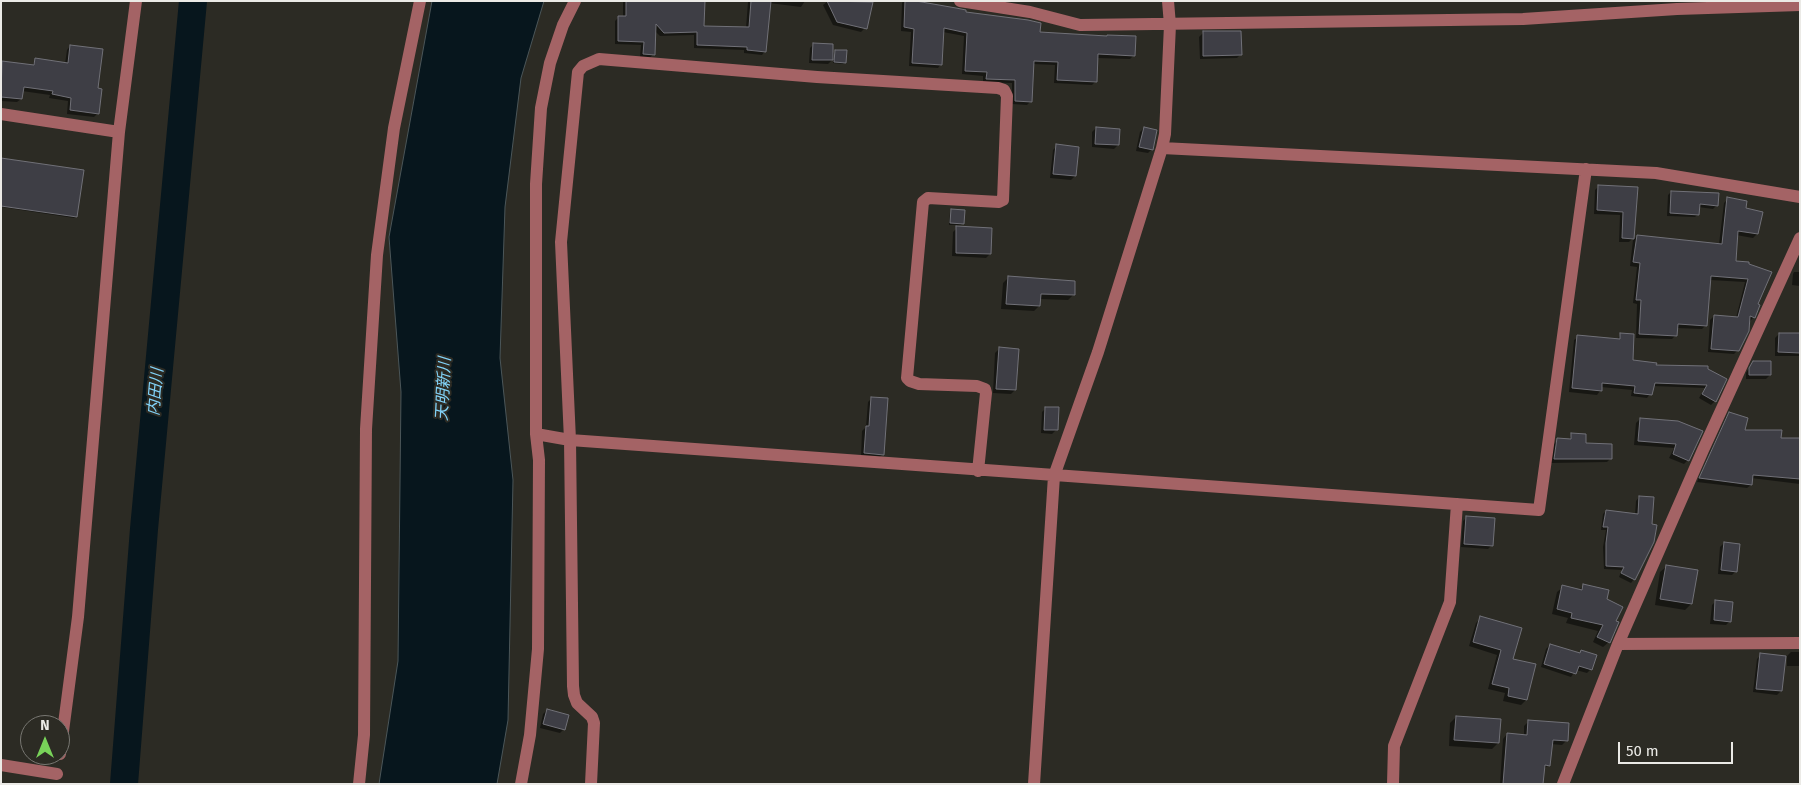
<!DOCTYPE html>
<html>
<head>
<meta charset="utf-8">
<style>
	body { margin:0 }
	#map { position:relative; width:1801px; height:785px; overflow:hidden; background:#2c2b24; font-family:"Fira Sans",sans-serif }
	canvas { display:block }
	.frame { position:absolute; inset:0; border:2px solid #ebeae6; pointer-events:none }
	.north { position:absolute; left:20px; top:715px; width:50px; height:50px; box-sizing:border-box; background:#2c2b24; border:1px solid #787772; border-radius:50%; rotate:0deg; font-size:14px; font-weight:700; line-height:20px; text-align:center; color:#ebeae6 }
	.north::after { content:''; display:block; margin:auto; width:18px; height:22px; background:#78d259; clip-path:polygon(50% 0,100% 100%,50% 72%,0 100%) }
	.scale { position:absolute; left:1618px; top:742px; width:115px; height:22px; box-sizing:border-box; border:2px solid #ebeae6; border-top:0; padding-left:6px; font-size:15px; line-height:18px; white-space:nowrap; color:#ebeae6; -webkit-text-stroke:4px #2c2b24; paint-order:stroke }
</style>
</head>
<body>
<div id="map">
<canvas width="1801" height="785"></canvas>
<div class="frame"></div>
<div class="north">N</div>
<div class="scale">50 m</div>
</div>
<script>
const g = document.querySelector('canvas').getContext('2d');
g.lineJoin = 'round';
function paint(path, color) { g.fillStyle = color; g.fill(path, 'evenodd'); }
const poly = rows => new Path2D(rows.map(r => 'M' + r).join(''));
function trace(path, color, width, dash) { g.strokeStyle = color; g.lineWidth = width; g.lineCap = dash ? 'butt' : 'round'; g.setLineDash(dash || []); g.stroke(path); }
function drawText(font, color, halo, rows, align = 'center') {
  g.font = font + ' "Fira Sans","Noto Sans JP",sans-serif'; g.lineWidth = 4; g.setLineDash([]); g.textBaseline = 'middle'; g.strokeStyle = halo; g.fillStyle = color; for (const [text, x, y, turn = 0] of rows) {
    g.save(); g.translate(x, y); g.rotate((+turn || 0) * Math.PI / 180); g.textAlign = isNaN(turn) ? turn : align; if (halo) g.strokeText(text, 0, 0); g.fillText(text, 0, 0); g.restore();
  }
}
const water = poly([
	[432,1,544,1,521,78,505,207,500,358,513,480,508,720,497,784,379,784,398,661,401,392,389,237,432,1]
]);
paint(water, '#07161d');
trace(water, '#4b5659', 1);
paint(poly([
	[623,1,704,1,703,27,746,28,748,2,742,1,805,1,801,7,769,3,765,51,762,55,744,53,744,50,694,48,694,35,660,36,654,30,653,54,650,58,640,57,641,45,615,44,615,21,619,17,623,17],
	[903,1,919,1,919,3,1038,33,1134,55,1130,59,1097,58,1096,81,1092,85,1054,83,1055,65,1032,64,1031,101,1027,105,1012,104,1012,83,983,82,983,76,962,74,964,36,943,32,941,64,938,68,909,66,911,32,901,31,902,3],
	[827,2,872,3,865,28,861,32,833,25,823,5],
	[1203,33,1241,54,1237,58,1200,59,1199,37],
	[814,44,832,54,835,51,845,62,843,64,833,63,834,58,828,64,809,63,810,48],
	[70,46,96,89,98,113,94,117,67,114,68,101,49,98,50,95,22,91,21,99,17,102,1,101,1,64,3,63,32,66,36,59,65,64,67,50],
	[1096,128,1118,145,1114,149,1092,147,1092,132],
	[1144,128,1152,149,1148,153,1136,151,1140,132],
	[1057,146,1077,148,1075,176,1071,180,1050,178,1053,150],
	[1,159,76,217,74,218,1,207],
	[1599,186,1637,188,1633,238,1629,242,1619,242,1620,215,1594,214,1595,190],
	[1671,192,1717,205,1713,209,1698,207,1698,214,1695,217,1667,216,1668,195],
	[1728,199,1744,209,1757,234,1753,238,1736,235,1735,262,1748,263,1757,305,1754,317,1750,321,1738,350,1734,354,1708,352,1710,320,1714,316,1736,318,1745,282,1710,280,1706,325,1702,329,1676,328,1676,335,1672,339,1636,338,1637,304,1633,303,1637,267,1630,266,1633,240,1637,236,1719,244,1724,203],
	[951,210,963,223,961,225,949,225,950,212],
	[957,228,990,254,986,258,952,256,953,232],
	[1794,272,1800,272,1800,286,1792,285,1793,274],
	[1008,278,1074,294,1068,300,1040,299,1039,306,1034,311,1001,309,1003,283],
	[1621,334,1632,362,1655,366,1707,367,1715,401,1711,405,1699,398,1705,388,1652,386,1650,394,1647,398,1631,396,1632,390,1601,387,1600,391,1597,395,1569,392,1574,340,1578,337,1617,340],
	[1779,334,1800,334,1800,356,1775,356,1775,338],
	[999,349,1015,390,1011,394,993,393,995,353],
	[1753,362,1770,375,1766,379,1746,379,1746,373],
	[872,398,883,454,879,458,861,457,862,431,866,427,868,402],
	[1046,408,1056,430,1052,434,1041,433,1042,412],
	[1730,413,1743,431,1780,439,1800,439,1800,484,1751,478,1751,485,1747,488,1697,482,1726,417],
	[1640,419,1677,422,1688,460,1684,464,1669,458,1674,448,1634,445,1636,423],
	[1572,435,1585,444,1611,458,1607,462,1551,463,1554,444,1558,440,1568,440],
	[1639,497,1634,579,1631,583,1619,577,1622,570,1604,569,1603,547,1606,530,1601,530,1603,514,1606,511,1635,515,1636,501],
	[1467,517,1492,545,1488,549,1461,547,1463,521],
	[1724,543,1736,571,1732,575,1718,574,1720,547],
	[1667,566,1696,571,1691,604,1685,610,1655,605,1660,572],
	[1583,586,1605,600,1614,622,1609,642,1603,647,1593,642,1598,631,1566,623,1568,618,1552,614,1557,592,1563,587,1578,591],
	[1716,601,1730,621,1726,625,1710,624,1712,605],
	[1481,618,1511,660,1526,700,1521,705,1503,701,1505,693,1488,689,1497,655,1469,646,1476,623],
	[1550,645,1591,669,1587,673,1576,670,1571,677,1541,667,1546,649],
	[1791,652,1800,652,1800,666,1787,666,1787,656],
	[1761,655,1781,691,1777,695,1753,692,1757,659],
	[547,710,564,729,560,733,540,728,543,714],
	[1456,717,1498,743,1492,749,1449,746,1450,723],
	[1528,722,1566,741,1562,745,1551,744,1549,765,1523,784,1500,784,1503,739,1507,734,1524,736,1524,726]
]), '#0007');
trace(poly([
	[124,784,144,529,193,1]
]), '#07161d', 28);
const building = poly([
	[626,1,705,1,704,26,749,27,751,1,771,1,766,52,747,50,747,47,697,45,697,32,664,33,656,24,655,55,643,54,644,42,618,41,618,16,626,16,626,1],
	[827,1,873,2,867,29,837,22,827,1],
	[905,1,916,1,956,8,966,10,966,12,1028,20,1041,23,1040,32,1107,36,1107,35,1136,36,1135,56,1098,54,1097,82,1057,80,1058,62,1034,61,1032,102,1015,101,1015,80,986,79,987,72,965,71,967,33,944,28,942,65,912,63,914,29,904,27,905,1],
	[1203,31,1241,31,1242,55,1203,56,1203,31],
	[813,43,833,44,833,60,812,60,813,43],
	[70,45,103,49,98,88,102,89,99,114,70,110,71,98,52,94,53,91,24,87,22,99,1,97,2,61,34,65,35,58,68,63,70,45],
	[835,50,847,50,846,63,834,62,835,50],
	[1096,127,1120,129,1119,145,1095,144,1096,127],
	[1144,127,1157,130,1153,150,1139,147,1144,127],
	[1056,144,1079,147,1076,176,1053,174,1056,144],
	[1,158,84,170,77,217,1,206,1,158],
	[1598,185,1638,187,1634,239,1622,238,1623,212,1597,210,1598,185],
	[1671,191,1719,193,1718,206,1700,204,1699,215,1670,213,1671,191],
	[1727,197,1747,201,1746,208,1763,212,1758,234,1738,231,1736,261,1749,262,1749,264,1772,272,1758,304,1760,305,1755,318,1750,316,1749,331,1739,351,1711,349,1714,315,1738,317,1748,279,1711,276,1707,326,1678,324,1677,336,1639,334,1641,300,1636,300,1640,263,1633,262,1637,235,1722,244,1727,197],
	[951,209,965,210,964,224,950,223,951,209],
	[956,226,992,228,991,254,956,253,956,226],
	[1008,276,1075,281,1075,295,1041,294,1040,306,1006,304,1008,276],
	[1620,333,1634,334,1633,360,1657,363,1656,365,1708,366,1708,369,1727,379,1716,402,1702,394,1707,385,1655,383,1652,395,1634,393,1635,386,1602,383,1602,391,1572,388,1577,335,1620,339,1620,333],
	[1779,333,1800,333,1800,353,1778,352,1779,333],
	[999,347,1019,349,1016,390,996,389,999,347],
	[1753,361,1771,361,1771,375,1749,375,1749,368,1753,361],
	[871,397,888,398,884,455,864,453,866,426,869,426,871,397],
	[1045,407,1059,407,1058,430,1044,430,1045,407],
	[1729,412,1748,418,1745,430,1782,430,1781,438,1800,438,1800,479,1753,475,1752,485,1699,478,1729,412],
	[1640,418,1678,421,1703,431,1689,461,1673,454,1676,444,1638,441,1640,418],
	[1571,433,1586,434,1586,443,1612,444,1612,459,1554,459,1557,438,1571,439,1571,433],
	[1639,496,1654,497,1652,524,1657,525,1654,542,1635,580,1621,573,1624,567,1606,566,1606,543,1608,527,1603,527,1606,510,1638,514,1639,496],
	[1466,516,1495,518,1493,546,1464,544,1466,516],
	[1724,542,1740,544,1737,572,1721,570,1724,542],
	[1666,565,1698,570,1692,604,1660,599,1666,565],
	[1583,584,1609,590,1607,599,1623,607,1616,621,1619,622,1610,643,1597,637,1603,625,1571,618,1572,613,1557,609,1562,585,1582,590,1583,584],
	[1715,600,1733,602,1731,622,1714,620,1715,600],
	[1480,616,1522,628,1513,659,1536,664,1527,700,1508,696,1509,688,1492,684,1501,650,1473,642,1480,616],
	[1550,644,1580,653,1581,650,1597,655,1592,670,1579,666,1576,674,1544,664,1550,644],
	[1760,653,1786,656,1782,691,1756,689,1760,653],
	[547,709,569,715,565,730,543,724,547,709],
	[1456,716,1501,719,1499,743,1454,740,1456,716],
	[1528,720,1569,723,1568,741,1553,740,1550,766,1545,765,1543,784,1503,784,1507,733,1527,735,1528,720]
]);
paint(building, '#3e3e45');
trace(building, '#717178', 1);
trace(poly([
	[960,1,1030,12,1080,25,1523,19,1677,9,1800,5],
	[1,114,119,132],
	[1162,148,1656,173,1800,197],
	[536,434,570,440,1539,510,1586,169],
	[1618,644,1800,643],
	[60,754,78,617,119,132,136,1],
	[1,765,57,774],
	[359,784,364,735,366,429,377,255,394,128,420,1],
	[521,784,530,735,538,649,539,460,536,434,536,184,541,108,550,63,563,25,575,1],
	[591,784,594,723,592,717,577,703,574,695,573,686,570,440,561,242,578,72,583,66,599,59,817,77,998,88,1004,90,1007,96,1003,200,999,202,928,198,923,202,907,378,910,381,919,384,977,386,985,389,986,393,978,471],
	[1034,784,1054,476,1098,352,1162,148,1165,134,1170,25,1168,1],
	[1393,784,1394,746,1450,602,1457,504],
	[1563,784,1618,644,1703,450,1800,238]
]), '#a46365', 12);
drawText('italic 16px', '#82d3f9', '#2c2b24', [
	["天明新川",444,389,-87],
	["内田川",156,392,-85]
]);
</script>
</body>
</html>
